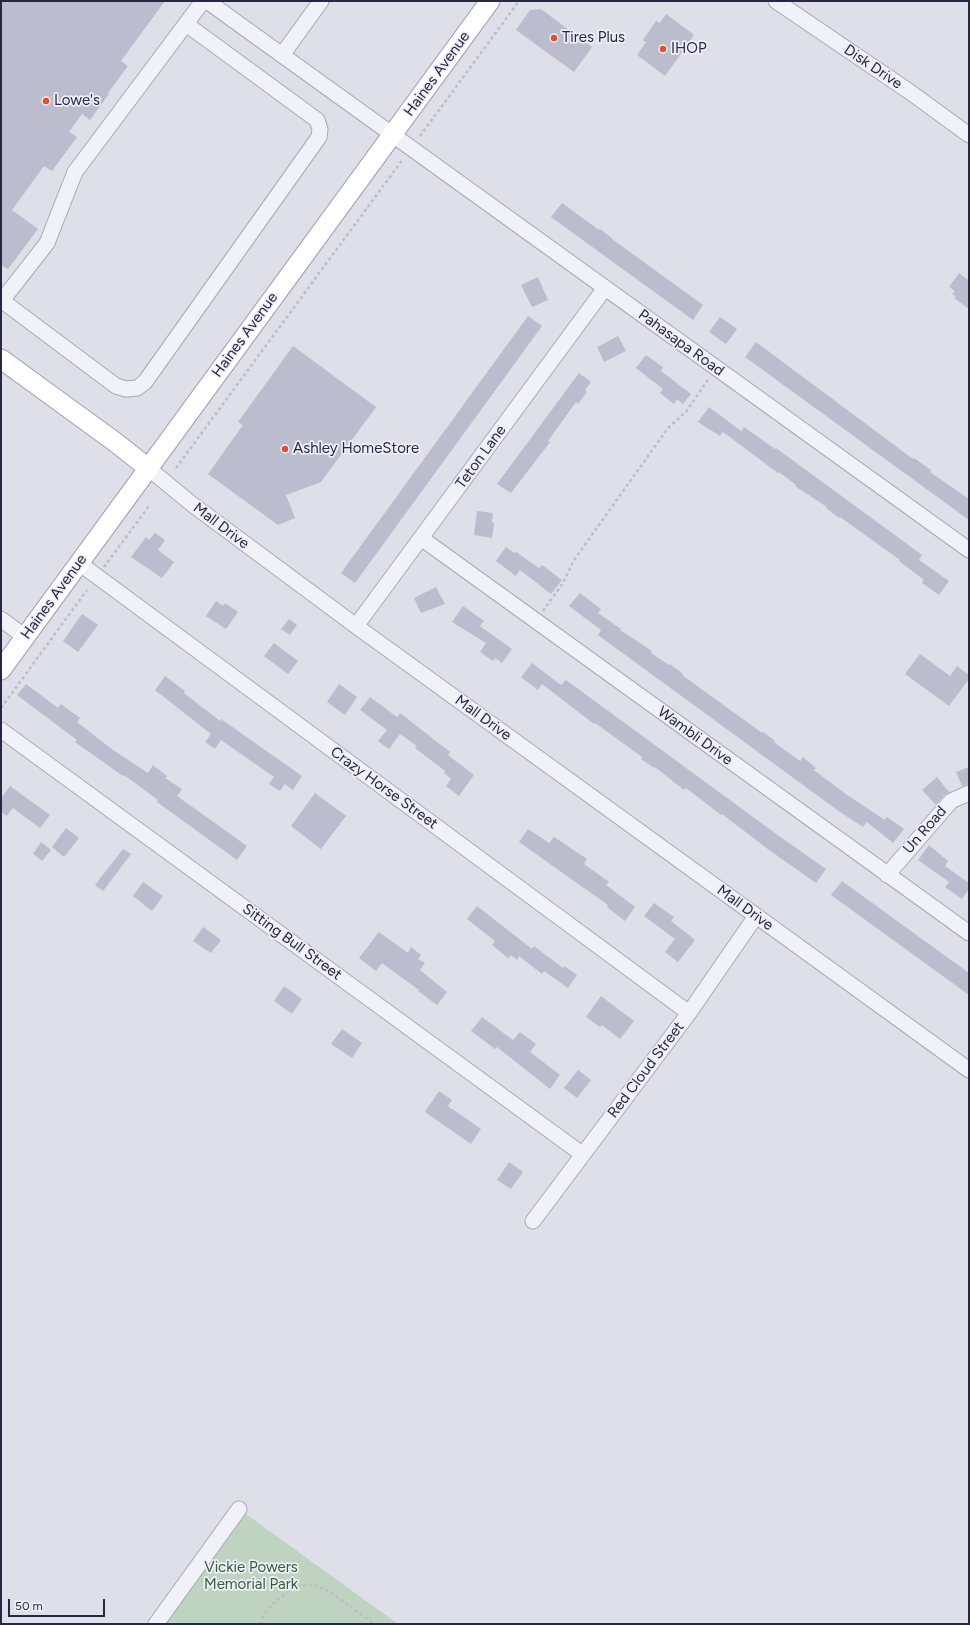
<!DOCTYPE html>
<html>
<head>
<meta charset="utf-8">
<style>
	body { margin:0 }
	#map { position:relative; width:970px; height:1625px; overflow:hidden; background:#dedfe9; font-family:Figtree,sans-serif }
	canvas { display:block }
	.frame { position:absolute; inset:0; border:2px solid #262742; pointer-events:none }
	.scale { position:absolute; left:8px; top:1599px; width:97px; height:18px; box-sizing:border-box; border:2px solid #262742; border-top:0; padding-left:5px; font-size:12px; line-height:14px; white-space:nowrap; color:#262742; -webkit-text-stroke:3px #eeeff7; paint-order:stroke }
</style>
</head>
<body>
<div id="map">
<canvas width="970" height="1625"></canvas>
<div class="frame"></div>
<div class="scale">50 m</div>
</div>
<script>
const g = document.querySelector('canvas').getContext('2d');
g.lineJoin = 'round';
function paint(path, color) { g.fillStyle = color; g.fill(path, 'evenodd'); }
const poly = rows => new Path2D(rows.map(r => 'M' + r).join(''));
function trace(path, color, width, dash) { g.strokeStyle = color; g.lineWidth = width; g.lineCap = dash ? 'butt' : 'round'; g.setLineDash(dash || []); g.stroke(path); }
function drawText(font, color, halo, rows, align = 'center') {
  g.font = font + ' Figtree,sans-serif'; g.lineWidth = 3.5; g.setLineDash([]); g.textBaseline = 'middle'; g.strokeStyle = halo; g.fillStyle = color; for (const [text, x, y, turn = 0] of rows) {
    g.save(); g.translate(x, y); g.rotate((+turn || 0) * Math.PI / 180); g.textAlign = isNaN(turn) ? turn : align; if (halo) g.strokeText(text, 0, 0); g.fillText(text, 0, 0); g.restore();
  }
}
paint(poly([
	[239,1509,398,1624,156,1624]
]), '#bed4c0');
paint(poly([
	[1,1,165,1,121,61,128,66,108,93,109,94,90,120,82,114,69,132,77,137,52,171,44,166,12,210,38,229,8,269,1,265],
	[541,9,592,47,574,72,516,30,530,10],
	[666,14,694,35,665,76,637,55,646,42,643,40,656,21,660,23],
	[562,203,599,230,600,229,612,238,612,239,703,305,693,320,551,217],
	[959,273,969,281,969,309,954,298,956,296,952,294,955,291,949,287],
	[538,277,548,300,532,307,521,285],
	[528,316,542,326,355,583,341,573],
	[720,317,737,329,726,344,709,332],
	[618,336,626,351,604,362,597,347],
	[756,342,913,459,914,458,931,470,930,472,969,499,969,520,745,357],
	[293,346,376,407,321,482,286,495,295,518,278,525,208,474,243,425,238,422],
	[646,355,663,367,661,371,691,394,683,404,677,399,674,404,660,393,663,389,636,368],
	[579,373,591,382,585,390,587,392,578,404,576,402,548,441,550,442,511,493,497,484],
	[709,407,741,431,744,427,775,449,776,448,922,555,919,560,949,581,939,595,922,583,924,580,899,561,900,560,840,517,839,518,826,508,827,507,795,486,796,485,779,472,778,473,723,432,720,436,698,422],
	[477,511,493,513,492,523,494,523,492,538,474,535],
	[155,533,165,540,158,550,174,562,162,578,131,557,146,537,149,540],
	[506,547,514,553,516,552,539,568,542,565,562,580,551,594,520,570,516,576,496,561],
	[436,587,445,604,421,613,414,598],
	[580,593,601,609,598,613,621,629,620,630,652,651,651,653,669,665,670,664,683,674,682,675,762,733,763,732,775,741,774,742,782,748,800,761,803,757,816,768,814,770,847,795,885,820,887,817,904,829,893,843,867,822,863,827,840,812,598,635,601,630,569,606],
	[216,601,223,606,225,603,238,612,226,629,206,616],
	[463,606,484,621,480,626,512,649,502,663,495,658,493,661,480,652,486,643,452,622],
	[82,614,98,625,78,652,63,641],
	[289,619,297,625,290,635,281,629],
	[274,643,298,661,288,674,264,656],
	[920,654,950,676,957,666,969,675,969,679,949,706,905,674],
	[532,663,561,685,566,680,779,836,826,869,816,883,769,850,722,814,721,815,686,788,684,790,655,767,654,768,641,759,642,757,595,723,594,724,542,684,538,690,521,677],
	[165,676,185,691,184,693,220,721,221,719,302,776,293,790,285,784,280,791,269,784,274,777,221,740,215,749,205,742,211,734,155,690],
	[26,684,58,708,61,704,80,718,77,722,113,750,148,773,153,765,167,776,165,778,182,789,177,796,247,846,237,860,157,802,158,800,124,775,123,776,75,742,77,740,17,695],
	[339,684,357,697,345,715,327,702],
	[370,697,397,717,400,713,450,752,448,755,474,775,459,796,446,786,451,779,444,773,445,771,415,748,417,746,400,734,389,749,378,741,387,730,360,710],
	[969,767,969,784,962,786,956,772],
	[937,777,949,792,944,795,936,805,922,790],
	[10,786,50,815,40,828,13,808,7,816,1,812,1,798],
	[315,793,346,816,321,849,291,826],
	[66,828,79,838,64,857,52,847],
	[528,829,549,843,554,837,587,859,584,864,609,882,606,885,635,907,625,921,607,907,608,905,519,842],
	[41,842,51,850,42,861,33,854],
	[929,845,948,861,945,866,969,883,969,889,962,899,945,887,949,882,918,860],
	[123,849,131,854,103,891,95,885],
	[842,881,969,973,969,995,831,895],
	[143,882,163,896,152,911,133,896],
	[654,903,674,917,671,921,695,940,678,962,665,952,675,939,644,916],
	[477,906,532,949,534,946,563,968,564,966,577,975,568,988,544,971,542,974,519,956,517,960,511,955,508,958,492,945,495,941,467,919],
	[203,927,221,940,211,953,193,941],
	[379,932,408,953,411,947,421,955,418,959,425,963,420,970,447,992,437,1005,418,991,419,990,382,963,376,971,359,958],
	[284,986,302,999,292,1014,274,1001],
	[601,996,634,1021,620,1039,602,1025,600,1027,586,1017],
	[482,1017,513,1040,520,1032,536,1044,530,1052,560,1075,550,1089,497,1047,495,1049,471,1031],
	[342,1029,362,1043,352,1058,331,1044],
	[578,1070,591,1080,577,1098,564,1088],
	[439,1091,452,1100,448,1106,481,1129,471,1144,425,1112],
	[509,1162,523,1172,511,1189,497,1180]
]), '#bbbccd');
const minor = poly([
	[207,1,969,550],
	[776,1,910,92,969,135],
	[282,55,321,1],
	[1,300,116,386,126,389,137,388,145,382,319,137,320,129,317,120,186,24],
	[1,302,47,243,75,172,203,1],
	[148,468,193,505,356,626,969,1070],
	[421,538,969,933],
	[79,563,689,1013],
	[1,619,25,637],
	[356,626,605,288],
	[1,730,582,1154],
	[887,875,951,801,969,793],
	[533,1221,689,1013,756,916],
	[156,1624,239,1509]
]);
const major = poly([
	[1,359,115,442,148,468],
	[1,670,490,1]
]);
trace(minor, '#a7a8b7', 17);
trace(major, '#9c9fb6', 21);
trace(poly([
	[420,136,519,1],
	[176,468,403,159],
	[104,567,149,506],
	[543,611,563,583,574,560,668,428,686,412,709,378],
	[1,708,87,590],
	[260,1624,266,1611,279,1598,296,1587,313,1584,330,1592,374,1624]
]), '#bcbdc8', 2.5, [3, 3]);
trace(minor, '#f1f2f7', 15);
trace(major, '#fff', 19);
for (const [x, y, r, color] of [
	[554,38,4,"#dc5036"],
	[663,49,4,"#dc5036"],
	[46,101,4,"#dc5036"],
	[285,449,4,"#dc5036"]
]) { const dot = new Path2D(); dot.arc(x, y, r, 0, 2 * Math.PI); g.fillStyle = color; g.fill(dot); trace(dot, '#eeeff7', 1.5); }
drawText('15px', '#262742', '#eeeff7', [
	["Tires Plus",562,38],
	["IHOP",671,49],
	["Lowe's",54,101],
	["Ashley HomeStore",293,449]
], 'left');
drawText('15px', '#262742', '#eeeff7', [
	["Disk Drive",873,67,34],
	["Haines Avenue",437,74,-54],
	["Haines Avenue",245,335,-54],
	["Pahasapa Road",681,343,36],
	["Teton Lane",481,457,-54],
	["Mall Drive",221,526,37],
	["Haines Avenue",54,597,-54],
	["Mall Drive",483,718,36],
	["Wambli Drive",695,736,36],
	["Crazy Horse Street",384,788,36],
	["Un Road",925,830,-49],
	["Mall Drive",745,908,36],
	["Sitting Bull Street",292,942,36],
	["Red Cloud Street",646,1070,-53]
]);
drawText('15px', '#315f37', '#eeeff7', [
	["Vickie Powers",251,1568],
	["Memorial Park",251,1585]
]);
</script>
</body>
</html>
